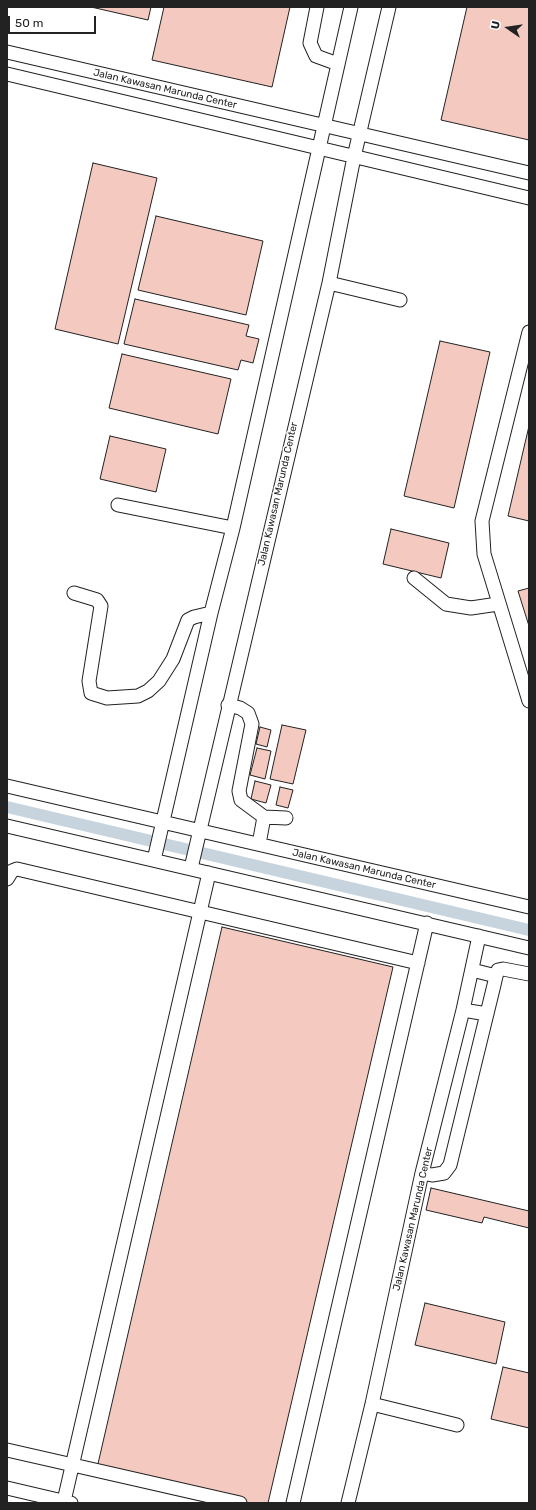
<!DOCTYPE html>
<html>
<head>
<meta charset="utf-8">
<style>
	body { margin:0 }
	#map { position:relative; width:536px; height:1510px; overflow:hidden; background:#fff; font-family:Rubik,sans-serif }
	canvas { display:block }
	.frame { position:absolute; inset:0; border:8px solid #222; pointer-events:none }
	.north { position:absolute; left:488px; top:8px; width:40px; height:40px; -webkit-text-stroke:3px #fff; paint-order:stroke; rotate:283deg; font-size:11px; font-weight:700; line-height:16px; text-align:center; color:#222 }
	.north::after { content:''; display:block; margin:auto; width:14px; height:18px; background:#222; clip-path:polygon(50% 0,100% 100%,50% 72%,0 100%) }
	.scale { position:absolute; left:8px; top:16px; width:88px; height:18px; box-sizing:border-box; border:2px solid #222; border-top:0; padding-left:5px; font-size:12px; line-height:14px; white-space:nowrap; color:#222; -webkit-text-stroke:3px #fff; paint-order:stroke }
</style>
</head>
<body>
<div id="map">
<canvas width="536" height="1510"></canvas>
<div class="frame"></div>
<div class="north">U</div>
<div class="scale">50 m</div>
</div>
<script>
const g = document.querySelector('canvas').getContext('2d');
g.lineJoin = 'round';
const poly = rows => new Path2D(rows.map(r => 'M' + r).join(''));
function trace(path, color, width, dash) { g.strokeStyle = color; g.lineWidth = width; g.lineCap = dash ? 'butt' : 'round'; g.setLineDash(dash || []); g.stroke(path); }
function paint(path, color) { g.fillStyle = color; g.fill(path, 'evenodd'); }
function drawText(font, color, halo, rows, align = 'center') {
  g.font = font + ' Rubik,sans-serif'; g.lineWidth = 3; g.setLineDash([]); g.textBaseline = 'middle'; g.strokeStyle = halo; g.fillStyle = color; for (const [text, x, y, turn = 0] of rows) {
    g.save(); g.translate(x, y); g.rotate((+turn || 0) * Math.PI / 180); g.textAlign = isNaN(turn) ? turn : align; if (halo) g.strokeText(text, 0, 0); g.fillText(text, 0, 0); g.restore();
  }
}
trace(poly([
	[7,807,529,930]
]), '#c7d3dd', 12);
const building = poly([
	[91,7,151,7,148,20,91,7],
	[164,7,290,7,272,87,152,60,164,7],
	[467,7,529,7,529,140,441,120,467,7],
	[93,163,157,178,118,344,55,329,93,163],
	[156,216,263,241,246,315,138,290,156,216],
	[135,299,249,325,246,336,259,339,253,363,241,360,238,370,124,344,135,299],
	[440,341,490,352,454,508,404,496,440,341],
	[122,354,231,379,218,434,109,408,122,354],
	[529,426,529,521,508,516,529,426],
	[110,436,166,449,156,492,100,479,110,436],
	[391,529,449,543,441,578,383,564,391,529],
	[529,588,529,626,518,591,529,588],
	[282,725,306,730,293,784,270,779,282,725],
	[260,727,271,730,267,747,256,744,260,727],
	[257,748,271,751,265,779,250,775,257,748],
	[255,781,271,785,266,803,251,799,255,781],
	[280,787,293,790,288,808,276,805,280,787],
	[222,927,393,967,268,1503,249,1503,97,1468,222,927],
	[431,1188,529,1211,529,1228,484,1217,482,1223,426,1210,431,1188],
	[425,1303,505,1322,496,1364,415,1345,425,1303],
	[503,1367,529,1373,529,1428,491,1419,503,1367]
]);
paint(building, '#f3c9c0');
trace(building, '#222', 1);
const minor = poly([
	[317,7,310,43,316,56,338,64],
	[7,52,529,173],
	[7,74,529,198],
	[329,283,400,300],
	[529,332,482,521,484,554,529,701],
	[118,505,233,528],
	[414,578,446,604,471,608,498,604],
	[74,593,97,600,101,606,89,681,91,693,107,698,138,696,148,691,159,681,173,659,188,620,194,617,211,613],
	[228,705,240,708,248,713,252,724,239,791,241,800,264,817,259,844],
	[7,786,529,907],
	[264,817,286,818],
	[7,826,529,948],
	[154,860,211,613,233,528,351,7],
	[191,868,329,283,354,157,389,7],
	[7,879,12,871,17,869,418,963],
	[496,976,498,970,503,969,529,974],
	[463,1010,487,1014],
	[422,1173,432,1175,444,1173,450,1165,494,985,496,976,472,970],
	[372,1404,457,1425],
	[7,1450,240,1503],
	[7,1488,71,1503],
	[64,1501,209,873],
	[293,1503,427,923],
	[348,1503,372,1404,422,1173,463,1010,479,936]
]);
trace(minor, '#222', 15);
trace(minor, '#fff', 13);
drawText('10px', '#222', '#fff', [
	["Jalan Kawasan Marunda Center",165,89,13],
	["Jalan Kawasan Marunda Center",278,494,-77],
	["Jalan Kawasan Marunda Center",364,869,13],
	["Jalan Kawasan Marunda Center",413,1219,-77]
]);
</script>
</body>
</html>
